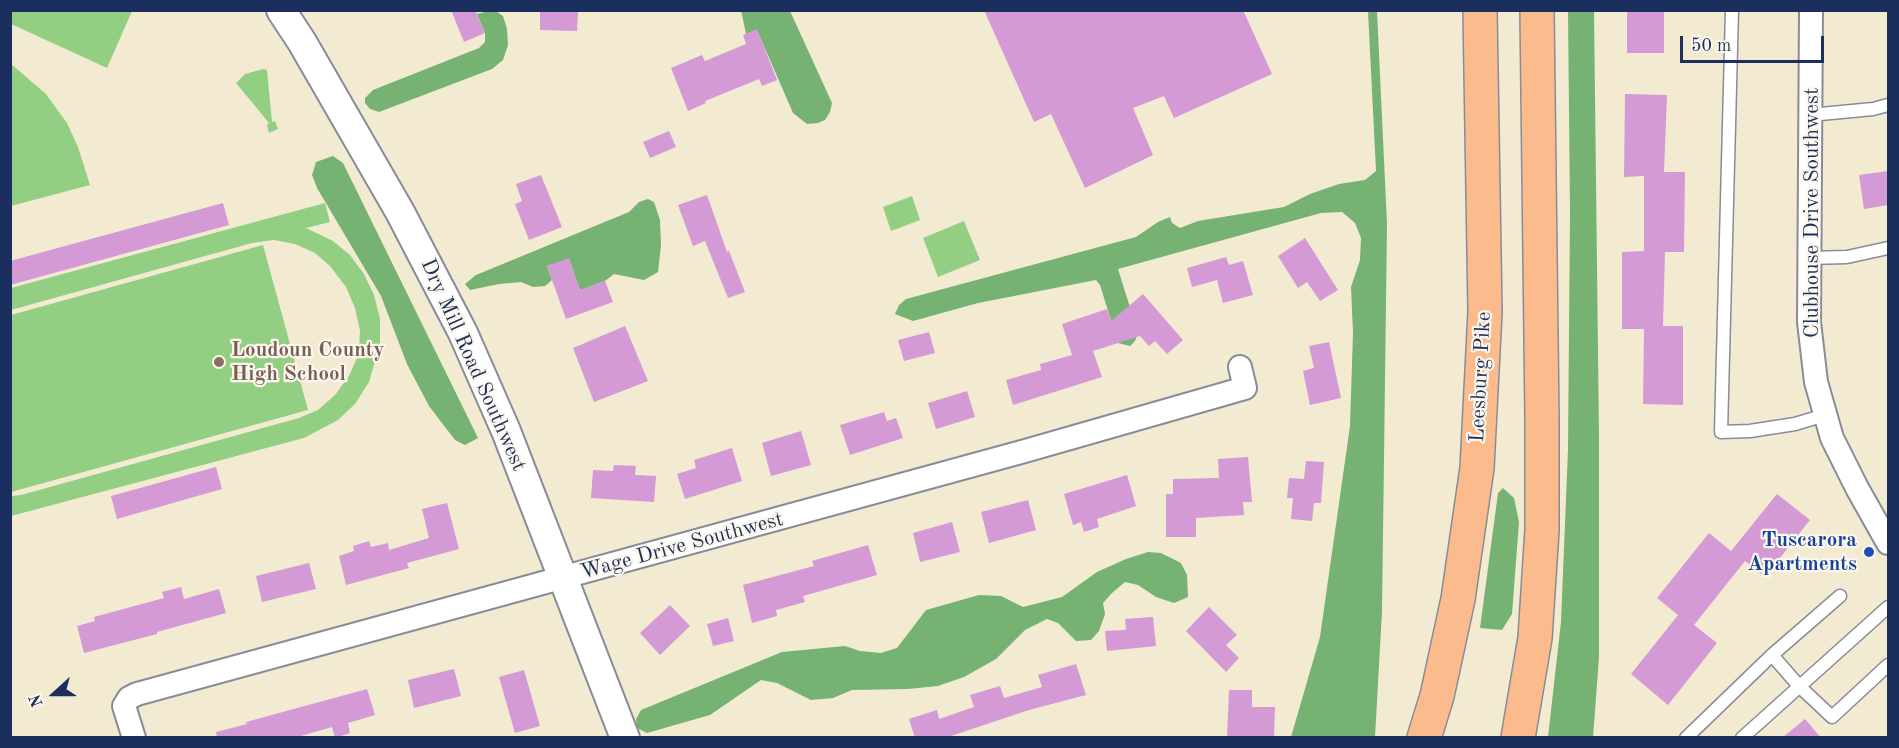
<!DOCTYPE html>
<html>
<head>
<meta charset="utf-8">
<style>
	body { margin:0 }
	#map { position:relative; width:1899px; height:748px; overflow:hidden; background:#f3ead2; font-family:"Old Standard TT",serif }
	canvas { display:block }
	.frame { position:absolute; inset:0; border:12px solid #1b2f5e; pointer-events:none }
	.north { position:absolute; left:24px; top:664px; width:60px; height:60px; -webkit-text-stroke:4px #fbf7ec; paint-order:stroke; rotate:249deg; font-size:16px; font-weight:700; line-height:24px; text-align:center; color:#1b2f5e }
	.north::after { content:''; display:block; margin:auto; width:21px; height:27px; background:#1b2f5e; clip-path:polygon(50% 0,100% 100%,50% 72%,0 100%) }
	.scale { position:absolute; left:1680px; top:36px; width:144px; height:27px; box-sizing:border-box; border:3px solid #1b2f5e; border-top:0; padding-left:8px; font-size:18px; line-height:21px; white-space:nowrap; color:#1b2f5e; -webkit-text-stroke:4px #fbf7ec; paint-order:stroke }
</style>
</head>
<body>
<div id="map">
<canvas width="1899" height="748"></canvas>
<div class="frame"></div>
<div class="north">N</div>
<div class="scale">50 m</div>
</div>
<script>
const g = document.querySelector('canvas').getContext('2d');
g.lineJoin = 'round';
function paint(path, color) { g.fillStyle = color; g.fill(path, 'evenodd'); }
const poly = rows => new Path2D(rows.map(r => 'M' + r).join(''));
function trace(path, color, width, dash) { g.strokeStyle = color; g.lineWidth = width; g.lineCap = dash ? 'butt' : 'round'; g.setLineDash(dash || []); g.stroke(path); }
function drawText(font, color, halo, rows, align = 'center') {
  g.font = font + ' "Old Standard TT",serif'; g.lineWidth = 4.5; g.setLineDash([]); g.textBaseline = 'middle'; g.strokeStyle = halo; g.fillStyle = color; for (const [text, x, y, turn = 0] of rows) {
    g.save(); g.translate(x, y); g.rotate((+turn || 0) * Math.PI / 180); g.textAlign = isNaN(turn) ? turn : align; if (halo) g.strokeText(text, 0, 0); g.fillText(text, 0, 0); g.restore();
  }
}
paint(poly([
	[11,10,132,10,132,11,107,68,11,24],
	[11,64,46,94,67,123,78,147,90,185,11,206],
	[263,69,267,70,272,122,275,121,278,129,269,133,267,125,269,123,236,83,245,74],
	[912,196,920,220,891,231,883,207],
	[325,203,330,222,306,228,333,241,350,255,364,274,374,295,380,319,380,343,375,361,369,382,355,404,338,420,304,438,11,516,11,496,21,495,299,418,318,410,335,395,349,376,359,353,360,331,355,308,346,287,330,266,315,253,295,244,274,240,252,243,11,310,11,288],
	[964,221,980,260,938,277,923,238],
	[263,245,308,410,11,492,11,315]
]), '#93cf83');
paint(poly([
	[741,10,790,11,832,103,830,112,825,120,818,123,807,124,793,113,757,30,746,34],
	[489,11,496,11,503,16,507,29,508,45,503,60,492,69,379,112,370,109,365,103,365,98,373,90,479,48,485,42,485,33,477,14],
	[1368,11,1377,11,1387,224,1382,611,1375,737,1291,737,1320,637,1350,426,1353,333,1351,287,1360,260,1361,238,1355,223,1342,212,1321,213,1118,269,1138,333,1135,341,1130,346,1118,343,1100,285,1096,280,978,303,913,321,895,314,899,305,906,299,1136,237,1158,222,1170,217,1172,223,1180,228,1198,221,1284,207,1310,194,1339,184,1365,180,1376,171],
	[1568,11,1594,11,1599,437,1599,657,1593,738,1548,737,1561,622,1568,449,1570,212],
	[333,156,343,163,478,438,465,445,455,440,429,406,407,364,381,296,317,188,312,175,316,162],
	[648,199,654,202,660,220,661,245,658,272,644,280,614,274,605,281,580,290,569,259,547,266,552,280,545,286,533,287,521,282,499,284,470,290,465,284,476,275,629,212,639,202],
	[1503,488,1514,498,1519,522,1512,614,1502,630,1480,628,1498,493],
	[1148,552,1161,553,1181,563,1187,575,1188,597,1174,603,1156,597,1138,585,1125,582,1112,593,1103,603,1105,614,1099,631,1091,640,1076,641,1058,623,1047,619,1025,630,996,659,964,677,938,686,908,689,852,690,833,698,811,700,777,683,761,680,710,715,647,733,637,728,636,719,641,710,782,652,845,646,860,651,881,653,897,648,926,610,979,595,1001,596,1023,607,1062,597,1097,572,1126,559]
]), '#76b271');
paint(poly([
	[451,10,475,10,485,33,464,42],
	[540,10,578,11,577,31,540,30],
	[984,10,1243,10,1272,74,1174,118,1164,96,1133,108,1153,155,1085,188,1051,114,1034,122],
	[1627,10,1664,10,1664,53,1627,53],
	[757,29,777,80,762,86,759,79,705,101,706,103,688,111,671,68,702,55,705,61,746,44,743,35],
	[1625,94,1667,95,1664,172,1685,172,1684,252,1665,252,1663,326,1683,326,1683,405,1643,404,1644,329,1622,329,1622,252,1644,251,1644,176,1624,177],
	[669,131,676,147,650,158,643,142],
	[1888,171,1888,205,1864,209,1859,175],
	[541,175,562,227,529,240,515,204,522,201,516,184],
	[707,195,727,252,729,251,745,292,728,298,705,241,693,246,678,205],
	[223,203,229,225,10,285,10,261],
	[1305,238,1338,290,1320,301,1307,282,1298,288,1278,256],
	[1226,257,1229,265,1243,261,1253,295,1223,303,1217,280,1192,287,1187,268],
	[569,258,580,290,605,281,613,302,566,319,547,266],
	[1143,294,1183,340,1167,354,1155,341,1149,346,1140,336,1093,351,1102,377,1013,405,1006,380,1041,370,1040,364,1072,355,1062,324,1107,309,1111,321],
	[625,326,648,381,594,402,573,348],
	[929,332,935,353,904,361,898,340],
	[1329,342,1341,398,1310,405,1303,371,1314,368,1309,346],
	[967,391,975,417,936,429,928,403],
	[884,412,887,421,896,418,903,438,850,455,840,425],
	[801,431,811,465,771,476,762,443],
	[732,448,742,481,685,499,677,474,696,468,694,460],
	[1248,457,1252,502,1243,502,1244,515,1196,518,1196,537,1166,537,1166,494,1173,494,1173,479,1219,478,1218,459],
	[1306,461,1324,462,1321,503,1314,503,1312,521,1291,519,1293,498,1287,498,1289,478,1304,479],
	[614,465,636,466,635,475,656,476,654,502,591,498,593,470,613,471],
	[216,467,222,489,117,519,111,496],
	[1127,475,1136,506,1097,519,1099,527,1084,532,1081,522,1073,525,1064,494],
	[1777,494,1810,520,1765,577,1745,561,1694,625,1717,643,1668,705,1631,674,1678,615,1657,598,1709,533,1731,551],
	[1028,500,1036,530,989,543,981,512],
	[447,503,459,549,407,563,409,568,346,585,339,556,354,551,353,546,369,541,371,547,388,543,389,550,429,538,422,509],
	[952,522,960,552,920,562,913,533],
	[868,545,877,575,803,596,805,602,776,610,777,616,752,623,743,585,814,566,812,561],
	[309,563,316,589,262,602,256,576],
	[181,587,184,599,219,589,226,613,157,632,157,634,84,653,77,626,95,621,94,617,164,598,162,592],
	[670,605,690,626,660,655,640,633],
	[1209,607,1237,635,1226,645,1239,658,1226,672,1186,631],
	[1153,617,1156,646,1107,651,1105,631,1126,630,1125,619],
	[728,618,734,641,713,646,707,624],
	[1076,664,1086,695,1029,710,945,738,915,738,909,719,937,710,939,719,974,707,970,695,1000,686,1004,698,1042,687,1038,675],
	[454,669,461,696,414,708,408,680],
	[524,670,540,726,515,733,499,677],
	[367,689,375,715,348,723,350,733,335,738,332,727,294,738,217,738,216,732,247,724,246,722],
	[1229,690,1252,690,1252,707,1275,707,1274,738,1227,738],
	[1805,719,1821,738,1782,738]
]), '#d39ad5');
const service = poly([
	[1732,10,1721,432,1750,431,1795,424,1825,415],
	[1810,115,1873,109,1888,105],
	[1809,258,1847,257,1888,248],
	[1772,655,1840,596],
	[1686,738,1772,655,1799,686,1832,717,1888,665],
	[1742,738,1888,607]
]);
const minor = poly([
	[1811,10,1809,322,1816,382,1832,438,1857,488,1888,543],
	[134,738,124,706,129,698,137,694,1025,451,1245,388,1240,367]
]);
const tertiary = poly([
	[281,10,302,42,400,212,463,333,506,431,625,738]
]);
const motorway = poly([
	[1424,738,1437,696,1458,599,1477,468,1485,312,1480,10],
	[1518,738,1535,638,1542,530,1542,419,1537,10]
]);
trace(service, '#878c98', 15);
trace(minor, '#878c98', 26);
trace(tertiary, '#878c98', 32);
trace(motorway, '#878c98', 36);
trace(service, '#fff', 12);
trace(minor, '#fff', 22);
trace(tertiary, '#fff', 28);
trace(motorway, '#fbbb8d', 33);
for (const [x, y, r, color] of [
	[219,362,6,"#8d6e63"],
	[1869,552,6,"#1a4fb4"]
]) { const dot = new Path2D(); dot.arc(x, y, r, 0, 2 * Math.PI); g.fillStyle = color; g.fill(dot); trace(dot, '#fbf7ec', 2); }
drawText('21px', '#1b2f5e', '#fbf7ec', [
	["Clubhouse Drive Southwest",1812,213,-90],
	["Dry Mill Road Southwest",473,365,66],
	["Leesburg Pike",1481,377,-87],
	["Wage Drive Southwest",682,546,-15]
]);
drawText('bold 21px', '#785e54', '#fbf7ec', [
	["Loudoun County",231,350],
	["High School",231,374]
], 'left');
drawText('bold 21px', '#164399', '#fbf7ec', [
	["Tuscarora",1857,540],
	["Apartments",1857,564]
], 'right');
</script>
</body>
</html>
